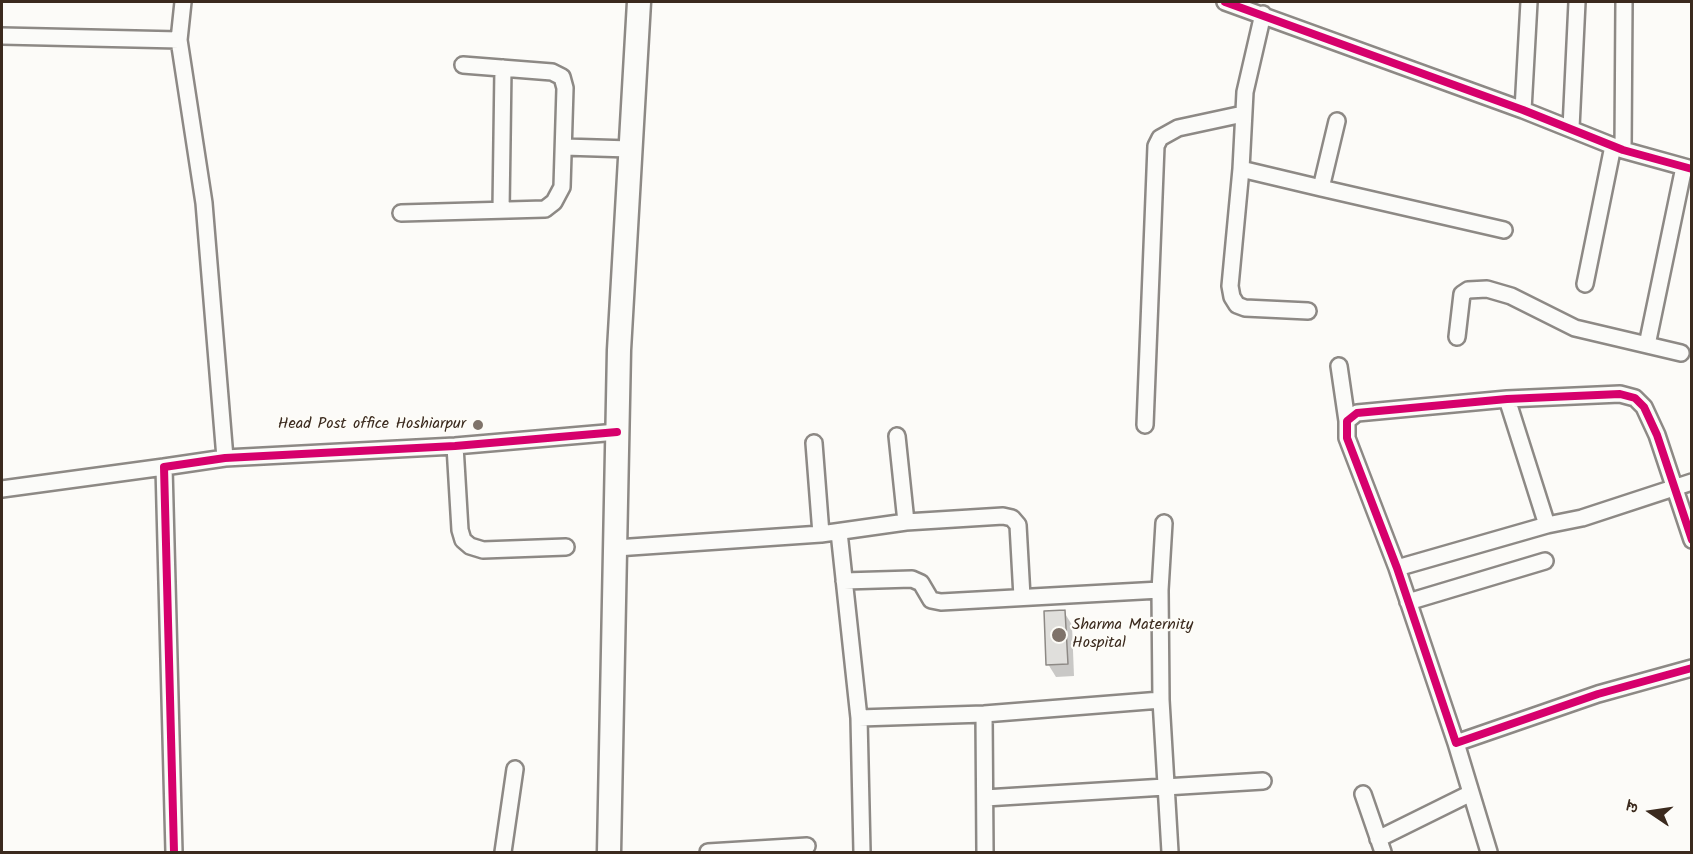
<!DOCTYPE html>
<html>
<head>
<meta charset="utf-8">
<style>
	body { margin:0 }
	#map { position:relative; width:1693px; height:854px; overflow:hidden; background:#fcfbf8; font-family:Kalam,"Playpen Sans Deva",sans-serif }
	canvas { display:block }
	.frame { position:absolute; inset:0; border:3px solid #3b2a1e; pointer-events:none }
	.north { position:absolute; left:1621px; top:782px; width:60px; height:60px; -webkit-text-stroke:4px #fdfcf7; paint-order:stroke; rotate:283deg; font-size:16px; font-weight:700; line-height:24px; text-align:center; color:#3b2a1e }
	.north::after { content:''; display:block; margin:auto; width:21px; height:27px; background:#3b2a1e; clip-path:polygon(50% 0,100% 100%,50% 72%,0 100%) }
</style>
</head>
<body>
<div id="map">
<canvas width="1693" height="854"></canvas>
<div class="frame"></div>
<div class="north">उ</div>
</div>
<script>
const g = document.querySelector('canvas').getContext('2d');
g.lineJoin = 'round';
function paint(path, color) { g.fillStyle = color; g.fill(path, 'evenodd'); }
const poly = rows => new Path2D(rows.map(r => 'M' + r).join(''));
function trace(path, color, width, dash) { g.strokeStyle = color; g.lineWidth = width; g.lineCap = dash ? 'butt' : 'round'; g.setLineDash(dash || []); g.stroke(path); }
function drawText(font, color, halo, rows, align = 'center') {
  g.font = font + ' Kalam,sans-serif'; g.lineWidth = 4.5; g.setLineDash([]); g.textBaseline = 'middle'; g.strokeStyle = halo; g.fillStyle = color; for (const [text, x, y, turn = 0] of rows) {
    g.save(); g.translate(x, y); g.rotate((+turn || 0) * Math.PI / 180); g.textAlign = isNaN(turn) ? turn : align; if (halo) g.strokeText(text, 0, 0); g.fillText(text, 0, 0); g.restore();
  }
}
paint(poly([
	[1064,612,1072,625,1074,676,1056,677,1048,664]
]), '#0003');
const building = poly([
	[1065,610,1068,664,1046,665,1044,611,1065,610]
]);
paint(building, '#e0dfdc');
trace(building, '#8d8985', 1.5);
const minor = poly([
	[183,2,179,40,204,203,225,458],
	[1225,2,1523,110,1623,150,1692,169],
	[1263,14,1245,92,1241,169,1321,188,1337,121],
	[2,36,179,40],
	[1523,110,1529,2],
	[1571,128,1577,2],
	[564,147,630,149],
	[1623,150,1624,2],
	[1241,169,1230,286,1232,297,1237,305,1245,308,1308,311],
	[1321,188,1504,230],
	[501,210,503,68],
	[401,213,545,209,554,202,562,187,565,88,562,77,552,72,463,65],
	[1585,284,1613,146],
	[1457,337,1462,294,1468,290,1487,289,1511,296,1575,328,1681,353],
	[1647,345,1684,167],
	[1339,366,1347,421],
	[1507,399,1547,525],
	[1145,425,1156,146,1160,138,1178,128,1243,114],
	[897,436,906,522],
	[814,443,821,534],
	[455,446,460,530,463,540,470,546,483,550,566,547],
	[2,489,164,467],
	[1164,523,1160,590,1161,700,1170,852],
	[839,532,859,718,862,852],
	[1692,540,1657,435,1644,407,1635,398,1620,394,1507,399,1357,413,1347,421,1347,438,1397,568,1456,743,1598,694,1692,668],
	[616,548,821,534,906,522,1003,516,1012,518,1018,525,1022,597],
	[1397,568,1547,525,1582,518,1692,482],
	[844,581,912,579,921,583,931,600,941,602,1160,590],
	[1408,602,1545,561],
	[984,714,985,852],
	[859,718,984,714,1161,700],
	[1456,743,1489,852],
	[1363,794,1383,852],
	[985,798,1263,781],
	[1378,839,1469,794],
	[174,852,164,467,225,458,455,446,617,432],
	[503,852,515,769],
	[708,852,807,846]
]);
const highway = poly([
	[609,852,619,350,639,2]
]);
trace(minor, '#8d8985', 20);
trace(highway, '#8d8985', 27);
trace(minor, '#fbfbf9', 15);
trace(highway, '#fbfbf9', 22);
trace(poly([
	[1225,2,1523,110,1623,150,1692,169],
	[1692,540,1657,435,1644,407,1635,398,1620,394,1507,399,1357,413,1347,421,1347,438,1397,568,1456,743,1598,694,1692,668],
	[174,852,164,467,225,458,455,446,617,432]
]), '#d6006c', 8);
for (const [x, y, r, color] of [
	[478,425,6,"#7f736a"],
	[1059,635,8,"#7f736a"]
]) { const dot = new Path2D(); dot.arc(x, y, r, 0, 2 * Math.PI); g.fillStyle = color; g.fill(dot); trace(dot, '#fdfcf7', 2); }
drawText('16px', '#3b2a1e', '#fdfcf7', [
	["Head Post office Hoshiarpur",466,425],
	["Sharma Maternity",1072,626,"left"],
	["Hospital",1072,644,"left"]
], 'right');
</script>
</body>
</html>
